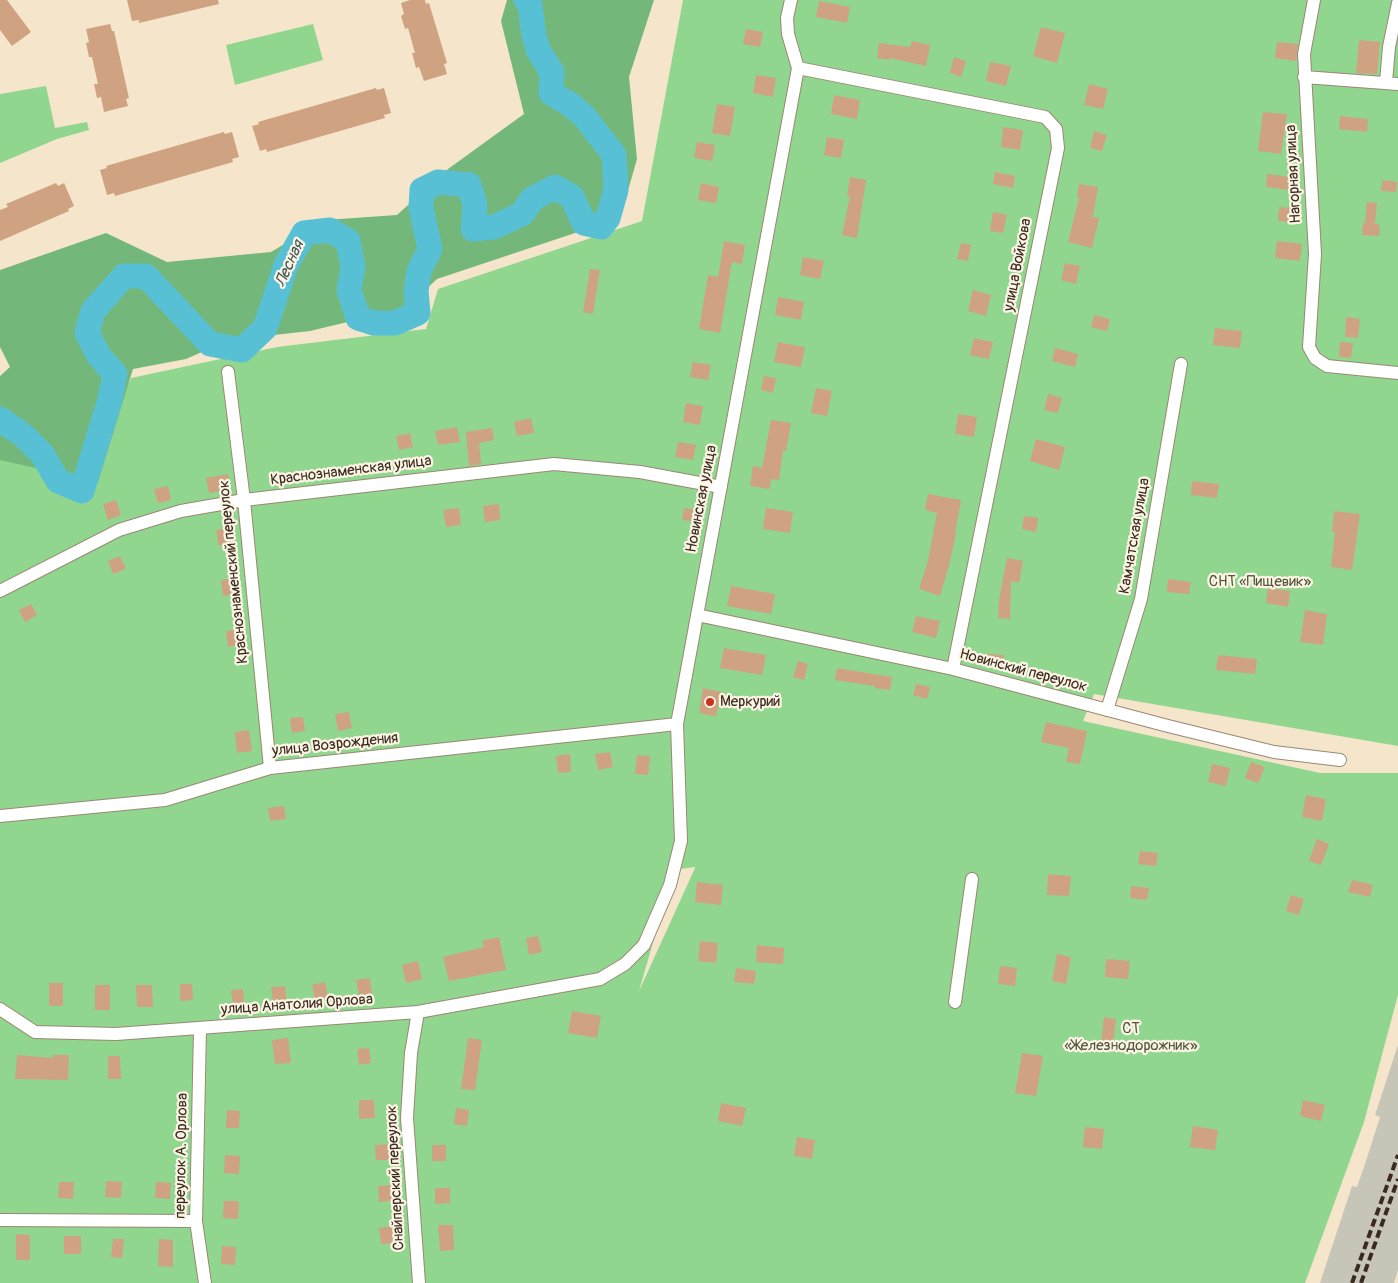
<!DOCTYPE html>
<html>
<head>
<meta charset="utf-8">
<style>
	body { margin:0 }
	canvas { display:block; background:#f5e6cb }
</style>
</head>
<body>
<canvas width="1398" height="1283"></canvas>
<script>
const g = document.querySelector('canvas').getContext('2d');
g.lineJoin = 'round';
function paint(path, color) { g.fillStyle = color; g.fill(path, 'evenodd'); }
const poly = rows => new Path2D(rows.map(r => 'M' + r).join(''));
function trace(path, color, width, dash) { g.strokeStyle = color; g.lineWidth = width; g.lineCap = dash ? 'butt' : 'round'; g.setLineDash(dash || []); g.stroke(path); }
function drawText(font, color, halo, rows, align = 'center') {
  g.font = font + ' Pangolin,sans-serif'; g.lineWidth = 4.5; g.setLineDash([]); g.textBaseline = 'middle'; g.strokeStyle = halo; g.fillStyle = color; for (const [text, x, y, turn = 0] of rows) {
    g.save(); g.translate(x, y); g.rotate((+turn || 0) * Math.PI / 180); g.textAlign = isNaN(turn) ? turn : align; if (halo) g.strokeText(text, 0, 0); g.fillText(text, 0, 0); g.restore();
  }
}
paint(poly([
	[1398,1045,1398,1270,1394,1283,1320,1283,1352,1186,1357,1187,1365,1164,1380,1117,1375,1115]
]), '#c6c5b8');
paint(poly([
	[683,0,1398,0,1398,746,1094,694,1083,721,1320,773,1398,773,1398,995,1364,1122,1305,1283,0,1283,0,447,7,445,82,491,131,378,277,347,426,329,438,289,642,221],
	[695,867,695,868,639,991,674,870],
	[313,24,323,60,235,85,226,45],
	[46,86,55,128,87,122,89,130,57,139,0,163,0,94]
]), '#91d68f');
paint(poly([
	[507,0,654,0,629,77,637,159,620,218,437,279,406,308,310,331,229,340,186,359,133,369,98,482,0,460,0,376,10,367,0,347,0,270,106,233,167,262,271,252,325,220,397,215,448,169,524,114,501,21]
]), '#74b77a');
trace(poly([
	[0,419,23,435,42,454,58,481,82,491,109,403,115,374,99,356,87,333,93,311,124,276,146,276,210,344,242,350,265,328,286,265,304,233,330,230,348,241,353,266,349,290,358,318,374,323,395,323,418,313,416,291,419,271,430,249,421,208,422,190,438,182,469,185,475,205,473,229,494,227,522,214,532,199,555,187,572,197,584,223,601,227,608,218,616,190,614,155,584,116,571,105,551,93,552,72,539,52,534,36,530,5,526,0]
]), '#58c0d5', 25);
paint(poly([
	[0,0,7,0,31,32,12,46,0,30],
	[127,0,218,0,219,4,139,23,139,20,132,21],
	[410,0,425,0,426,4,429,3,447,63,444,64,447,74,424,81,419,67,416,68,412,53,415,53,408,28,405,29,401,16,404,14,401,3],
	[819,1,850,7,847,23,816,17],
	[110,24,112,31,114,31,129,98,126,99,128,106,104,112,101,97,97,98,94,84,98,84,92,57,89,57,86,43,89,42,86,29],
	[1041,27,1065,33,1057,63,1033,56],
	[746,29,763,32,760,47,743,44],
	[1359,40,1380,42,1377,74,1356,73],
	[912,41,930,45,926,66,890,58,890,60,877,58,879,43,910,47],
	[1277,42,1298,44,1296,61,1275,58],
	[954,57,966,61,961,77,950,73],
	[990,62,1011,66,1006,86,986,81],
	[756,75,776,78,773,97,753,93],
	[1089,84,1108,89,1103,109,1084,105],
	[376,88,377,90,384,88,391,113,384,115,385,118,267,152,266,149,260,151,252,126,259,124,258,122],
	[834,95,860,100,857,119,831,114],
	[717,104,735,107,730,136,712,133],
	[1263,112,1287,114,1281,154,1258,151],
	[1340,116,1368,119,1367,132,1339,129],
	[1003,127,1023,130,1020,150,1001,147],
	[1094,131,1107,135,1102,151,1090,148],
	[224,132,225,134,232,132,239,157,232,159,233,162,115,196,114,193,107,195,100,170,107,168,106,166],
	[827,137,844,140,841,158,824,155],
	[697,142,715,145,712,161,694,158],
	[995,172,1015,176,1013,188,993,184],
	[1267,174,1291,177,1290,190,1266,187],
	[850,177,866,180,857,238,842,235,850,196,847,196],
	[1383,180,1397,182,1396,192,1381,191],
	[56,183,58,186,64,183,74,206,68,209,69,211,0,241,0,210,8,207,6,204],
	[701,183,719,187,716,203,698,200],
	[1079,184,1098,187,1093,217,1099,218,1092,248,1068,242,1079,198,1077,198],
	[1367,202,1377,203,1375,224,1380,225,1379,236,1362,235,1363,223,1365,223],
	[1279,207,1300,209,1298,223,1278,221],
	[993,212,1007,215,1003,233,990,231],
	[724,241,745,245,742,264,732,262,720,333,699,329,708,275,718,277],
	[1277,241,1302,244,1300,261,1275,258],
	[961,243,971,245,968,261,957,259],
	[803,257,824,261,820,279,800,275],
	[1065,263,1080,266,1076,284,1061,280],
	[590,269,600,270,593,314,583,312],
	[973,290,991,295,986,316,968,311],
	[778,297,804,302,801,320,775,315],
	[1094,315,1110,319,1107,331,1091,327],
	[1346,317,1360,319,1358,338,1345,337],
	[1215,328,1242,331,1240,348,1213,345],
	[974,338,993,342,989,359,970,355],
	[778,342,805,347,801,367,774,362],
	[1340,342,1353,343,1351,358,1339,357],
	[1055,348,1078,354,1075,367,1052,361],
	[693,362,711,365,708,380,690,377],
	[764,376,776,378,773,393,761,390],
	[816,388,832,391,827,416,811,413],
	[1048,394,1062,398,1058,413,1044,410],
	[686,403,703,406,700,425,683,422],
	[958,414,977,417,974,437,955,434],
	[531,418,534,433,517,436,514,422],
	[771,420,791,423,786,451,783,450,779,480,771,479,770,489,750,486,753,466,762,468],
	[457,427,460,442,438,445,435,431],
	[492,428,494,440,479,443,481,464,469,466,466,432],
	[410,433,413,447,399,450,396,436],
	[1036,439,1065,447,1059,470,1030,461],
	[678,442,696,445,693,460,675,457],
	[228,474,231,490,209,493,206,478],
	[1192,481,1219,484,1217,498,1191,495],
	[168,486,171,500,158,503,154,489],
	[928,494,961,500,955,533,956,534,949,565,940,596,919,589,928,561,937,513,925,510],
	[116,500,121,515,108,520,103,504],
	[499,504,500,520,485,522,483,506],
	[459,508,461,525,446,527,443,510],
	[684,508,698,510,697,522,682,520],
	[766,508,793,512,790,533,763,529],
	[1334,511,1360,514,1352,570,1331,567,1335,532,1332,532],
	[1024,516,1038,518,1036,532,1022,529],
	[231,527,234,543,219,546,216,530],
	[120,556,126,569,113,574,108,561],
	[1007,558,1023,561,1019,583,1011,581,1010,619,998,618,999,600],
	[236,578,238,594,223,596,221,580],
	[1168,579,1191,582,1189,594,1167,592],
	[731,586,775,594,771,614,727,606],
	[1268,588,1290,591,1288,607,1266,603],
	[31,604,37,615,25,622,19,610],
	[1305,610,1327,614,1323,645,1300,642],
	[916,616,940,621,936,638,912,632],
	[243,629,245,644,228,647,226,631],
	[724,648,766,655,762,675,720,668],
	[986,654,1004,655,1003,667,986,666],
	[1218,655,1257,659,1255,674,1216,670],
	[798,661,808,664,804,680,793,677],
	[837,668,892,677,890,690,875,688,875,686,835,680],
	[916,684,930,687,927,699,913,695],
	[703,688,721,692,716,716,699,713],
	[349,712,352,728,338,731,335,714],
	[303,717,305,731,292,733,290,718],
	[1046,722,1087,731,1080,764,1066,762,1069,748,1041,742],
	[249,730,252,751,237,753,235,732],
	[610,752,613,767,598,770,595,754],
	[570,754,571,772,558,773,556,756],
	[637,755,650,756,648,775,635,774],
	[1251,762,1265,767,1258,783,1245,778],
	[1212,764,1230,768,1226,786,1208,782],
	[1306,795,1326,799,1322,821,1302,817],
	[284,806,286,819,270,821,268,808],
	[1317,839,1329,844,1321,865,1309,861],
	[1140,851,1158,853,1156,866,1138,864],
	[1048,874,1071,876,1069,896,1047,895],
	[1352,880,1373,885,1370,897,1348,892],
	[697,882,723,885,721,905,695,902],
	[1131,886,1149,888,1147,900,1130,898],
	[1291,895,1304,899,1299,915,1286,911],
	[538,936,542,952,529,955,526,938],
	[499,937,506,970,449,981,443,957,484,947,482,941],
	[700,941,718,943,716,963,698,961],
	[757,945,784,948,783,964,756,962],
	[1057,954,1071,957,1066,984,1052,981],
	[1106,959,1130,961,1128,979,1105,977],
	[418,961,422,979,406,983,402,965],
	[1000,966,1017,968,1015,986,998,984],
	[736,968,756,971,754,984,734,982],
	[370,978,372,994,359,996,356,980],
	[325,982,328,998,315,1000,312,985],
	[49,983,63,983,63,1006,49,1006],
	[180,984,192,984,193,1000,180,1001],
	[95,985,110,985,110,1010,95,1010],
	[136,985,152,985,153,1007,137,1007],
	[285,986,287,1007,274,1008,271,987],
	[243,989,244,1006,233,1006,231,990],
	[572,1011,601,1016,597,1038,568,1033],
	[1104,1017,1116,1019,1113,1043,1101,1042],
	[288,1038,291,1063,275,1064,272,1040],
	[468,1038,482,1040,475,1090,461,1089],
	[369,1048,371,1063,359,1065,357,1049],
	[1022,1053,1043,1056,1036,1096,1015,1093],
	[17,1055,52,1058,53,1055,69,1055,68,1080,15,1079],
	[108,1056,120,1056,121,1079,108,1079],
	[359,1100,374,1100,375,1118,359,1119],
	[1303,1100,1325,1105,1321,1121,1300,1116],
	[721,1103,746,1108,742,1126,718,1121],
	[456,1108,469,1110,467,1126,454,1124],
	[227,1110,240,1111,239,1128,226,1128],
	[1193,1126,1218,1130,1215,1150,1190,1147],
	[1085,1127,1104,1129,1102,1149,1083,1147],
	[797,1137,815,1140,812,1159,794,1156],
	[391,1144,391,1160,376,1160,375,1145],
	[432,1145,446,1145,446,1161,432,1161],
	[225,1155,240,1156,239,1174,224,1173],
	[106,1181,122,1182,121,1198,105,1197],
	[59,1182,74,1182,73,1199,58,1198],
	[156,1182,171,1183,170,1199,155,1198],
	[392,1185,393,1201,379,1202,378,1186],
	[435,1188,450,1188,450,1203,435,1204],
	[224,1201,239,1201,238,1219,223,1218],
	[438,1225,453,1225,454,1250,440,1251],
	[394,1226,396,1243,381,1244,379,1228],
	[16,1234,30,1235,30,1260,16,1260],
	[64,1236,81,1236,81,1254,64,1254],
	[113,1239,124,1239,122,1258,111,1257],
	[159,1239,173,1240,173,1267,158,1266],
	[222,1246,236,1247,235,1265,221,1264]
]), '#cfa282');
const minor = poly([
	[1314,0,1304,54,1315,254,1309,347,1315,358,1327,366,1398,373],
	[798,68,1045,117,1056,129,1058,148,953,669],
	[1304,77,1398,84],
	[1386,82,1389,47,1398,3],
	[228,372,244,500,270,768],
	[0,591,119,530,181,511,244,500,554,464,640,472,721,487],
	[697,615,953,669,1168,726,1274,752,1340,760],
	[1107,710,1141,599,1181,364],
	[0,816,165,800,270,768,677,724],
	[955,1002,972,879],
	[0,1009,35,1032,116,1034,418,1012,600,979,625,964,644,945,670,885,681,841,677,724,798,68,788,34,787,18,791,0],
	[418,1012,411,1053,407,1118,419,1283],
	[200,1029,196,1221,205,1283],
	[0,1220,196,1221]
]);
trace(minor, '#988874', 14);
trace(minor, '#fff', 12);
trace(poly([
	[1352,1283,1398,1155],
	[1361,1283,1398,1179]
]), '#3b2a1e', 4, [8, 4]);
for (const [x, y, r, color] of [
	[710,702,5,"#c8321e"]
]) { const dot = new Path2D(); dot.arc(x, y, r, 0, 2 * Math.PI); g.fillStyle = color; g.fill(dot); trace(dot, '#fcf5e5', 2); }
drawText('15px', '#3b2a1e', '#fcf5e5', [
	["Нагорная улица",1294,174,-93],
	["улица Войкова",1018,265,-79],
	["Краснознаменская улица",351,471,-7],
	["Новинская улица",702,499,-79],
	["Камчатская улица",1135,536,-80],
	["Краснознаменский переулок",234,572,-96],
	["Новинский переулок",1023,671,15],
	["улица Возрождения",335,745,-6],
	["улица Анатолия Орлова",297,1005,-4],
	["переулок А. Орлова",182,1156,-89],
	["Снайперский переулок",396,1178,-93]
]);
drawText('15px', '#50553a', '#fcf5e5', [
	["СНТ «Пищевик»",1260,582],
	["СТ",1131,1029],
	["«Железнодорожник»",1131,1046]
]);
drawText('15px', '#3b2a1e', '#fcf5e5', [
	["Меркурий",720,702]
], 'left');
drawText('italic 16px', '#445755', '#fcf5e5', [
	["Лесная",290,264,-66]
]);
</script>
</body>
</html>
